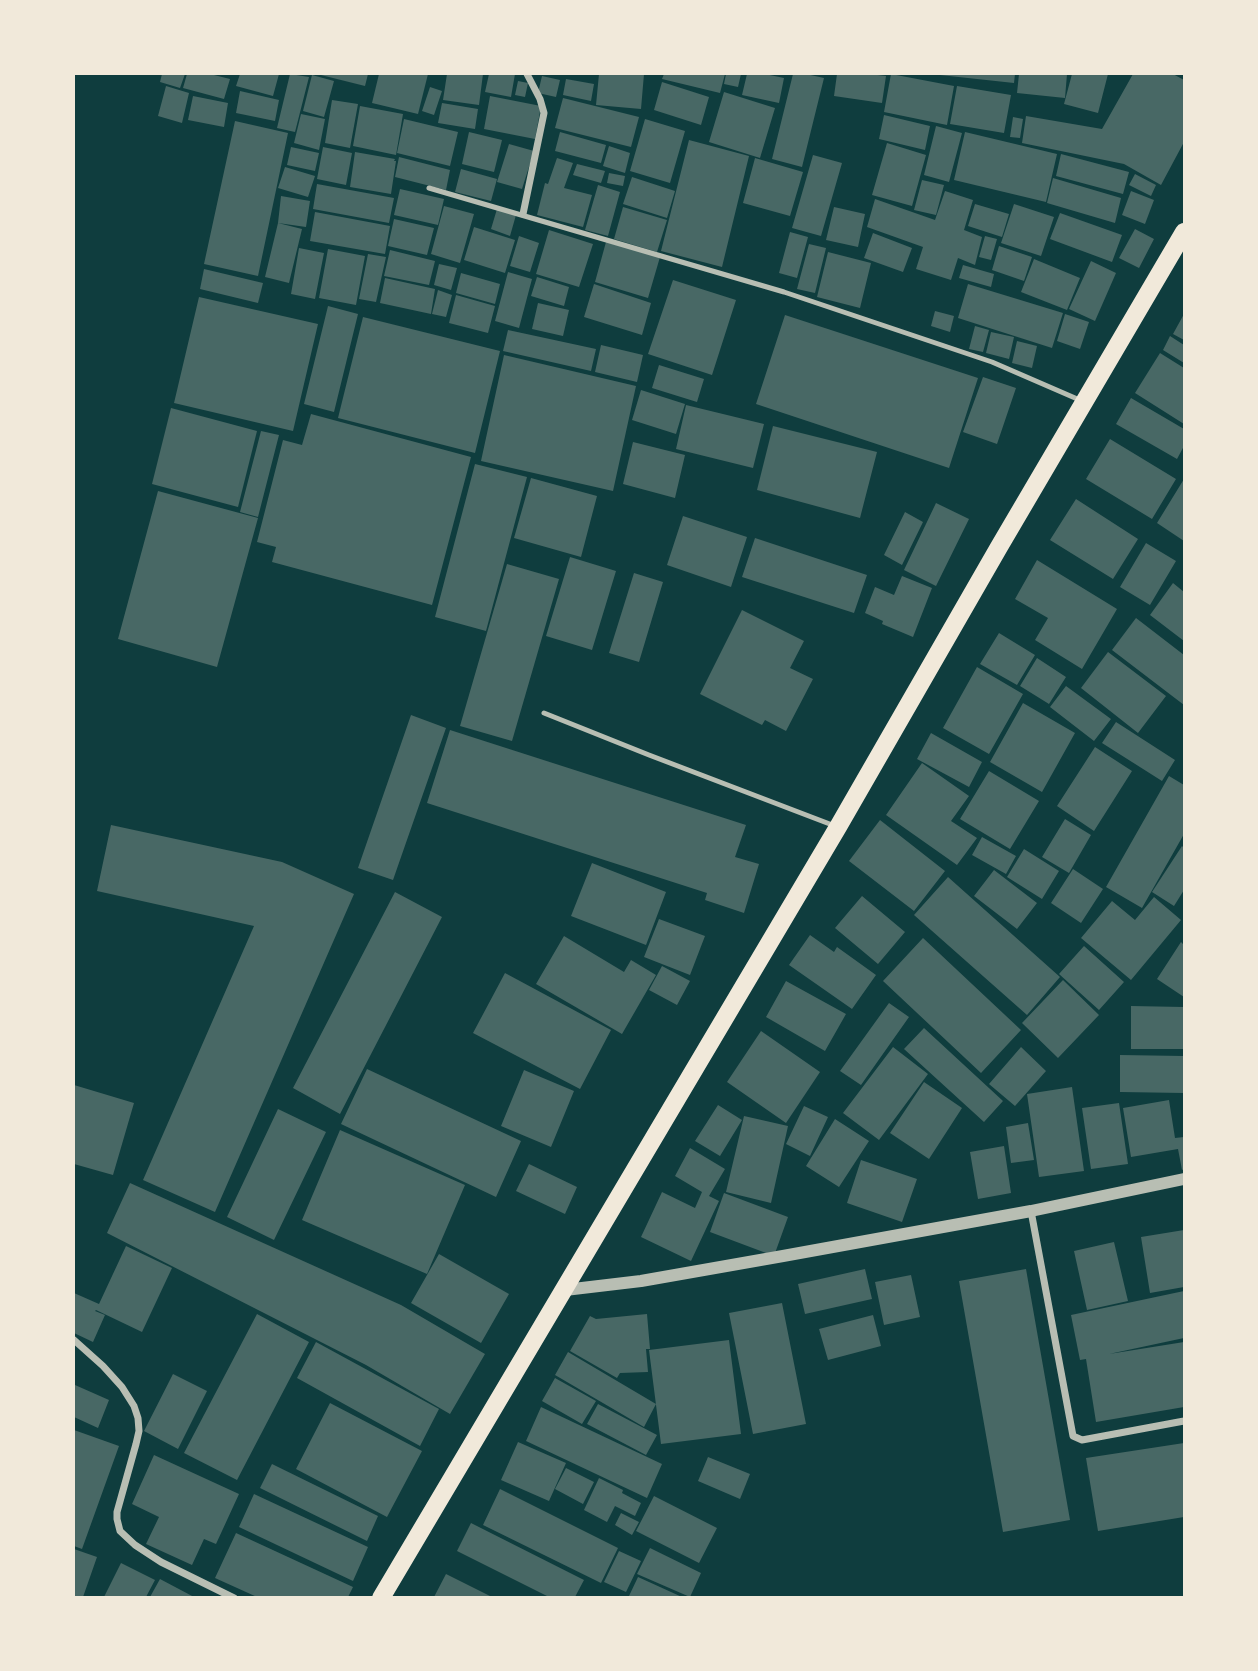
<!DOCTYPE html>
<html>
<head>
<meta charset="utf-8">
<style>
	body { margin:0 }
	#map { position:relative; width:1258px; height:1671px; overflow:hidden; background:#0f3d3e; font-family:"Open Sans",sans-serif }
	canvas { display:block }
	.frame { position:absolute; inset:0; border:75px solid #f1e9da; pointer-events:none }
</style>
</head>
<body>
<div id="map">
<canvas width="1258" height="1671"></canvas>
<div class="frame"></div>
</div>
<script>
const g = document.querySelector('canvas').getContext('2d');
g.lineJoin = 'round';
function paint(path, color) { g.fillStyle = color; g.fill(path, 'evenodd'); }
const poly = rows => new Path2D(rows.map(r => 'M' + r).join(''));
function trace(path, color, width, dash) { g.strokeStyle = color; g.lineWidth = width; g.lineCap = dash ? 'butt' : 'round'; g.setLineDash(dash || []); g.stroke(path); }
paint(poly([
	[162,74,185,74,180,88,160,82],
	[187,74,210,74,230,79,224,99,183,88],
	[240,74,279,74,273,96,236,86],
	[290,74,309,77,295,132,277,128],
	[317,74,368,74,365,86],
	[379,74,428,74,418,114,372,103],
	[447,74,483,74,479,105,443,100],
	[489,74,515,74,511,97,485,92],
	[599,74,644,74,641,109,596,105],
	[664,74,725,74,720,93,662,79],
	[726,74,741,74,738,87,724,84],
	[747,74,765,74,784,78,779,103,742,95],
	[793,74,806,74,824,78,802,167,772,159],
	[837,74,869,74,886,76,882,103,834,96],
	[891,74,954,86,947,125,884,112],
	[940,74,1015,74,1014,83,940,75],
	[1019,74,1067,74,1065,98,1017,93],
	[1072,74,1108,74,1098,113,1064,104],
	[1133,74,1173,74,1184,80,1184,142,1161,185,1124,164,1022,143,1026,116,1102,129],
	[312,75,334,81,324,117,303,111],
	[542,76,560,80,556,97,538,93],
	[566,79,594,84,591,101,563,95],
	[518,81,528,83,525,97,515,95],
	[662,82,709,97,701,125,654,110],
	[166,86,189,93,182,123,158,116],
	[957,86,1011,95,1004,133,950,124],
	[430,87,442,91,434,115,422,111],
	[240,91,279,100,275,121,236,113],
	[724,92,775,108,760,158,709,142],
	[193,96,228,103,224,127,188,120],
	[490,96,541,106,535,139,484,129],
	[563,98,639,117,631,147,555,128],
	[332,100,358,104,350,148,325,143],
	[442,103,478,109,475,129,438,123],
	[360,106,403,114,396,155,353,146],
	[301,114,325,119,319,150,294,143],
	[884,115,930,126,925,150,879,139],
	[1013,117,1023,119,1020,138,1010,137],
	[404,119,458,132,450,166,397,153],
	[645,119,685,131,670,183,630,171],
	[235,121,288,133,258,276,204,264],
	[936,126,962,133,949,182,924,175],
	[469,132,502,140,494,172,462,164],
	[560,132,606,145,601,163,555,151],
	[965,132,1057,154,1046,202,954,180],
	[689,140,749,156,722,267,661,251],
	[887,143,926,155,912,206,872,195],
	[509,144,534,151,522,189,497,182],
	[609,146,630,153,625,173,603,166],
	[291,147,319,153,315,171,287,165],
	[323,147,352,153,346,185,317,179],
	[355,152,395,159,394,161,396,161,391,194,350,187],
	[1061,154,1129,172,1123,194,1056,176],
	[813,155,842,163,821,236,792,228],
	[399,157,450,170,446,190,395,177],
	[557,158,573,163,564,188,592,195,583,227,537,215,545,183,548,184],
	[755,158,803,172,790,216,743,203],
	[577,164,605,171,601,183,573,175],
	[285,167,315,176,308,197,278,188],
	[461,169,497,179,491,201,455,192],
	[609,173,625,176,623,186,607,183],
	[1135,174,1156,185,1151,196,1129,185],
	[632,177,675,191,667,218,623,204],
	[1053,178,1121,198,1115,223,1047,203],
	[922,180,944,185,936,215,914,210],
	[317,184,394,198,389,223,313,209],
	[598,185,620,192,608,236,585,230],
	[400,189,444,199,438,225,394,215],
	[945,191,973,200,964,230,982,237,975,265,958,258,951,280,916,269,923,247,867,227,875,199,935,220],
	[1131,191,1154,200,1145,224,1122,215],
	[281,196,310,201,306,227,278,223],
	[975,204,1009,214,1002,237,968,226],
	[1014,204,1054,217,1041,256,1001,243],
	[444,206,474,214,460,263,431,254],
	[623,207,667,220,657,252,614,239],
	[834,207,865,214,858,247,826,240],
	[497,209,516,215,510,236,491,229],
	[315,212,390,226,385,254,310,241],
	[1060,213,1122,235,1112,262,1050,239],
	[394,219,434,228,427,255,388,246],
	[278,223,302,229,289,283,265,277],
	[474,227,515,240,505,273,464,260],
	[1135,229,1154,239,1139,268,1119,258],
	[549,230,593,244,579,287,536,274],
	[790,232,808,237,797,278,779,273],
	[873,233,912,248,903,272,864,258],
	[519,236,539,243,530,272,510,266],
	[985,236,997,239,991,260,979,257],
	[606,242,660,257,648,298,595,282],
	[809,244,826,248,815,293,797,289],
	[999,246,1032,257,1024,281,992,270],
	[299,248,324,253,315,299,291,294],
	[328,249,365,256,356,305,319,298],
	[390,250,435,261,429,285,384,276],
	[828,252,871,263,860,308,817,297],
	[368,254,386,257,376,302,359,299],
	[1034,259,1080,278,1067,310,1021,292],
	[1091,261,1116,273,1095,321,1069,309],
	[439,264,457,268,451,290,434,285],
	[963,265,994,274,991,287,959,278],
	[204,269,263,283,258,303,200,289],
	[508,272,532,279,519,328,495,321],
	[461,273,500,284,495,304,456,293],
	[537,277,569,287,564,306,531,296],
	[385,278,435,289,431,314,380,303],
	[673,280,736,300,712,375,648,354],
	[594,284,651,303,642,335,584,317],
	[968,284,1063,313,1052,348,958,318],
	[438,290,452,295,446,317,432,314],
	[456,295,495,306,488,333,449,323],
	[199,297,318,324,293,431,174,403],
	[538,303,569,310,563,336,532,329],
	[328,306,358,314,334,412,304,404],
	[935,311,954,316,950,332,931,326],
	[1065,314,1089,322,1080,349,1057,341],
	[1184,314,1184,340,1173,334],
	[785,315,978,378,949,468,756,404],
	[363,317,500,351,475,453,338,418],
	[975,326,989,330,983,352,969,349],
	[508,330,596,349,591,371,503,351],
	[991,332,1014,337,1009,359,986,353],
	[1170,336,1184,345,1184,363,1163,350],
	[1017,341,1037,346,1032,368,1012,363],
	[601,345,643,355,637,382,595,372],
	[1160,353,1184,368,1184,424,1135,393],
	[504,355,636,386,613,491,481,461],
	[659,365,704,379,697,402,652,388],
	[983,377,1016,388,997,444,963,432],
	[641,390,685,404,676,434,632,420],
	[1131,398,1184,429,1184,446,1177,459,1116,424],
	[686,405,764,424,753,468,676,449],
	[171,408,257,431,238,507,152,484],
	[311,414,471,457,432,605,272,562,276,547,257,542,283,440,302,445],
	[773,426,877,452,860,518,757,490],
	[261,431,279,435,258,517,240,512],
	[1110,439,1176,479,1152,519,1086,479],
	[633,442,685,455,675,498,623,484],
	[475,464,527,477,486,631,435,617],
	[531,478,597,496,581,557,514,538],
	[1184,479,1184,541,1157,523],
	[158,491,258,518,217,667,118,639],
	[1076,499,1138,539,1113,579,1050,540],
	[936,503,969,519,936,586,904,570],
	[905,512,923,522,902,565,884,555],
	[683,516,747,537,731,587,667,565],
	[755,538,867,575,854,613,742,577],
	[1146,543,1176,561,1150,605,1120,587],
	[570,557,616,571,592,650,546,636],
	[1037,560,1117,609,1082,669,1035,640,1048,618,1015,599],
	[507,564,559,579,512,741,460,726],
	[634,573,663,582,639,662,609,653],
	[902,576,932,588,913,637,882,624,883,621,865,613,875,587,894,595],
	[1173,583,1184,592,1184,641,1150,615],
	[742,610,804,641,790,668,813,679,786,731,765,720,762,725,700,694],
	[1136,618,1184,655,1184,705,1112,650],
	[999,633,1035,655,1017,685,980,664],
	[1108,652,1166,696,1138,733,1081,688],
	[1037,658,1066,677,1049,704,1020,686],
	[977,667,1023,694,989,754,943,728],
	[1066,686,1111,719,1094,741,1050,707],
	[1023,703,1075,733,1042,792,990,762],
	[411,715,446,728,393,880,358,868],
	[1116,722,1175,760,1162,781,1102,743],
	[450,730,746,825,735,857,759,864,744,913,705,900,707,893,427,803],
	[931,733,982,762,969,787,917,759],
	[1095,747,1132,771,1094,831,1057,806],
	[922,763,969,796,951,821,977,838,957,865,886,815],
	[989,771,1039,801,1010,849,960,819],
	[1169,776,1184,785,1184,834,1142,908,1106,887],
	[1065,819,1091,835,1069,873,1042,857],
	[880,820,945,871,914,911,849,861],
	[111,825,282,862,354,894,215,1212,143,1180,254,926,97,891],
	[982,837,1016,856,1006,874,972,855],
	[1182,846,1184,848,1184,890,1174,906,1152,892],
	[1024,849,1059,871,1042,899,1007,877],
	[592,863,666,892,646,945,571,916],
	[1073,869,1103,889,1081,923,1051,903],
	[994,870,1037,903,1017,929,974,896],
	[948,877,1060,977,1027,1015,914,915],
	[395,892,442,917,340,1114,293,1088],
	[862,896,905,932,878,964,835,928],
	[1154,897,1181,920,1131,980,1081,938,1112,901,1135,920],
	[659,919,705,936,690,975,644,957],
	[810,935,834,952,837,947,876,975,852,1009,789,965],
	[564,936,624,972,631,960,656,975,622,1034,536,984],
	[923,938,1021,1030,981,1073,883,981],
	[1181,942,1184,945,1184,997,1157,979],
	[1084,946,1124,982,1099,1010,1059,974],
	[662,966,690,981,677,1005,649,990],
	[505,973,611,1030,580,1089,473,1033],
	[1063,980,1099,1015,1058,1058,1022,1023],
	[786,981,846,1014,825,1051,766,1017],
	[889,1003,909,1017,861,1085,840,1071],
	[1131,1006,1184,1007,1184,1049,1131,1049],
	[924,1028,1003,1101,984,1122,904,1049],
	[761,1031,820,1072,786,1123,727,1082],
	[893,1047,928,1074,879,1140,843,1113],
	[1021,1047,1046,1071,1015,1106,989,1084],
	[1120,1055,1184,1056,1184,1093,1120,1092],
	[367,1069,521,1141,496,1197,341,1124],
	[524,1070,574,1091,551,1147,501,1126],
	[924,1082,962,1108,929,1159,890,1133],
	[74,1085,134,1103,113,1175,74,1164],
	[1072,1087,1084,1171,1039,1177,1027,1094],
	[1169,1100,1175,1138,1184,1137,1184,1169,1182,1170,1178,1149,1131,1157,1123,1108],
	[1119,1103,1128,1164,1091,1169,1082,1108],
	[718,1105,742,1120,720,1156,695,1141],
	[804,1106,828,1117,810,1156,786,1144],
	[278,1109,326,1132,274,1240,227,1217],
	[744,1116,788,1126,771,1203,726,1192],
	[835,1119,869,1141,839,1187,806,1166],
	[1028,1123,1034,1160,1011,1163,1006,1127],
	[340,1130,465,1185,427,1274,302,1220],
	[1004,1146,1011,1193,978,1199,970,1152],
	[690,1148,725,1169,709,1196,719,1201,691,1261,641,1237,662,1192,695,1208,702,1192,675,1176],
	[861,1160,917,1179,902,1222,847,1203],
	[529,1164,577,1187,565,1214,516,1191],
	[130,1183,401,1305,485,1354,450,1414,366,1365,107,1233],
	[724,1193,788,1217,774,1256,710,1232],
	[1184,1230,1184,1287,1150,1293,1141,1237],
	[1114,1242,1128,1301,1087,1310,1074,1251],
	[126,1246,172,1268,142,1332,96,1310,95,1311,105,1315,93,1342,74,1333,74,1293,99,1304],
	[439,1254,509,1294,481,1343,411,1303],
	[865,1269,872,1299,805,1314,798,1284],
	[1026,1269,1070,1520,1003,1532,959,1281],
	[911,1275,920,1317,884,1325,875,1282],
	[1184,1291,1184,1338,1109,1354,1184,1342,1184,1407,1096,1422,1086,1359,1080,1360,1071,1315],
	[782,1303,806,1424,753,1434,729,1313],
	[257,1314,309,1342,237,1480,184,1453],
	[647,1314,650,1349,646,1349,648,1372,620,1373,617,1378,570,1351,590,1316,596,1319],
	[873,1315,881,1346,828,1360,819,1329],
	[729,1340,741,1434,661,1444,649,1350],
	[316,1342,439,1409,420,1446,297,1378],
	[568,1352,656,1404,644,1427,555,1375],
	[173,1374,207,1391,178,1449,144,1431],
	[555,1378,596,1401,582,1424,542,1401],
	[75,1385,109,1400,98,1428,74,1417,74,1389],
	[330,1403,422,1451,387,1517,296,1469],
	[598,1404,657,1435,646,1455,587,1424],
	[541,1407,662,1464,647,1498,526,1441],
	[74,1430,119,1446,82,1549,74,1546],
	[518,1442,566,1463,549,1501,501,1480],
	[1184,1443,1184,1517,1098,1531,1086,1458],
	[154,1455,239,1494,216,1544,204,1539,192,1565,146,1544,159,1517,132,1504],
	[708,1457,750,1474,740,1499,698,1481],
	[272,1464,378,1516,367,1541,260,1488],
	[566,1468,594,1482,583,1504,555,1489],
	[599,1478,623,1490,622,1493,641,1503,635,1516,615,1506,607,1522,584,1510],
	[500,1489,618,1548,601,1583,483,1525],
	[254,1494,368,1547,353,1581,239,1527],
	[654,1496,717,1528,699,1563,636,1531],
	[621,1513,639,1522,632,1535,615,1525],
	[471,1523,584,1580,575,1597,549,1597,457,1551],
	[236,1533,353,1587,348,1597,257,1597,215,1578],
	[650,1548,701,1573,690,1597,637,1574],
	[74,1549,97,1557,83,1597,74,1597],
	[619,1551,641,1561,626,1592,604,1582],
	[121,1563,155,1580,146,1597,104,1597],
	[446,1574,492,1597,434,1597],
	[638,1577,682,1597,633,1597,629,1596],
	[160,1579,194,1597,150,1597]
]), '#486865');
trace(poly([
	[429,188,784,292,992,362,1082,401],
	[544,713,649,755,835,826]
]), '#b8beb3', 5);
trace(poly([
	[523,214,544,113,540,99,527,74],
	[1031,1211,1073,1436,1082,1440,1184,1421],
	[74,1340,103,1366,122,1387,134,1406,138,1418,139,1431,136,1444,117,1512,117,1519,120,1531,135,1545,161,1562,234,1598]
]), '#b8beb3', 7);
trace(poly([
	[565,1290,641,1281,783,1256,1031,1211,1184,1179]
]), '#b8beb3', 12);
trace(poly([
	[381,1598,838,827,999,547,1184,232]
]), '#f1e9da', 18);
</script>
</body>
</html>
